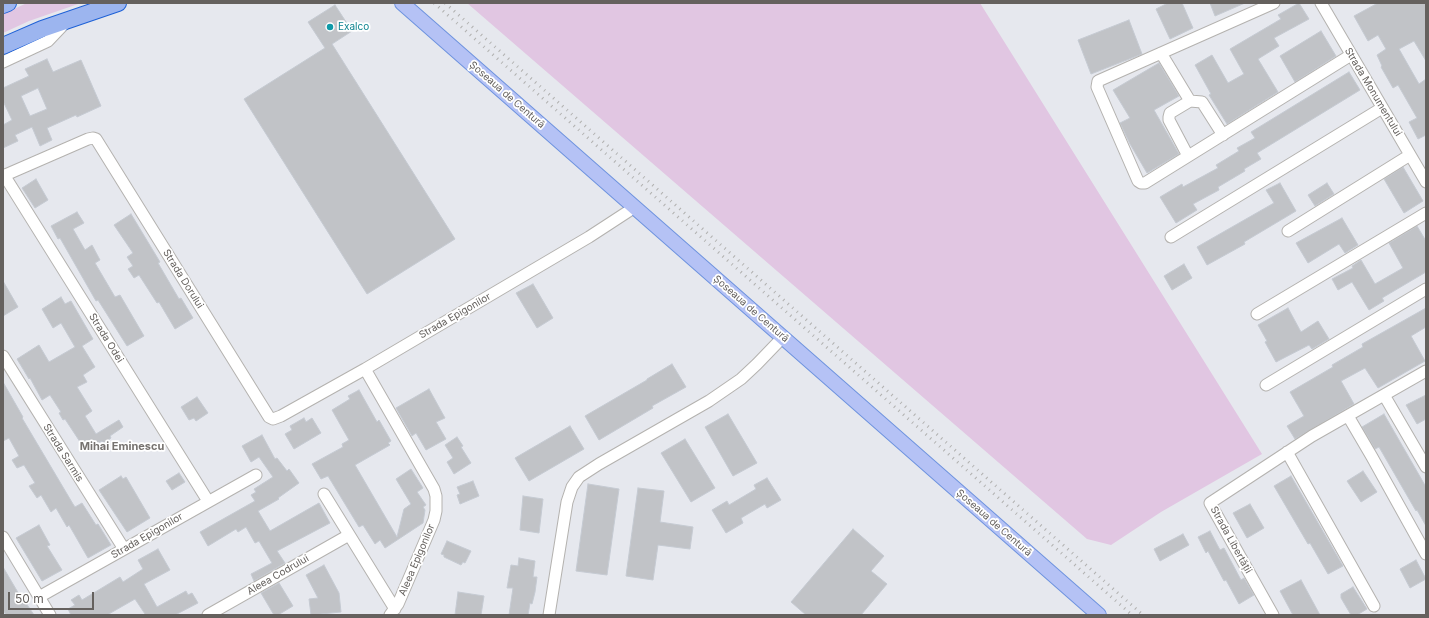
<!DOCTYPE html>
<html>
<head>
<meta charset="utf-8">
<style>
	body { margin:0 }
	#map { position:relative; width:1429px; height:618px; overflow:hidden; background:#e6e8ee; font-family:Inter,sans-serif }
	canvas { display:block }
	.frame { position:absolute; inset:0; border:4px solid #65615e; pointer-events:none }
	.scale { position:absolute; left:8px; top:592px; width:86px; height:18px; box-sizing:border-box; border:2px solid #65615e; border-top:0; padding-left:5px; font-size:12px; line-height:14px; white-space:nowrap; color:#65615e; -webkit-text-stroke:3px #fff; paint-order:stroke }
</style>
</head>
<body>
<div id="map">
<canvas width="1429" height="618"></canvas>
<div class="frame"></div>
<div class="scale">50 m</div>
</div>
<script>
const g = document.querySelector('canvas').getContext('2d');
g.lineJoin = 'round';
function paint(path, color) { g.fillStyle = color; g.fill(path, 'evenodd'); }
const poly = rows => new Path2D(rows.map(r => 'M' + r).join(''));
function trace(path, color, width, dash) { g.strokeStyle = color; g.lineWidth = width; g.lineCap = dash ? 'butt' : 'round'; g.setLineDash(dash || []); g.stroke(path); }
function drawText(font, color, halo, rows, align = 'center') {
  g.font = font + ' Inter,sans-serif'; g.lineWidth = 3.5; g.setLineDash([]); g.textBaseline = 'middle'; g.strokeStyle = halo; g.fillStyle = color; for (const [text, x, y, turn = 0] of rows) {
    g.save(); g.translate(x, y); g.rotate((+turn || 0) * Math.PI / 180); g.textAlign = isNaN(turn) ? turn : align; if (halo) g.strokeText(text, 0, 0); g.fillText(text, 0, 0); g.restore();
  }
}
paint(poly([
	[27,3,81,3,29,21,3,33,3,14],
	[467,3,980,3,1262,454,1161,512,1111,545,1087,539]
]), '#e1c6e2');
const building = poly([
	[1168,3,1182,3,1193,28,1170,39,1156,9,1168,3],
	[1210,3,1245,3,1215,16,1210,3],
	[1299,3,1309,19,1274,38,1279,46,1258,59,1278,92,1227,124,1209,95,1211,94,1195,65,1212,55,1228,83,1244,74,1230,49,1281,19,1278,15,1299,3],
	[1378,3,1426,3,1426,61,1414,41,1399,49,1419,84,1426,79,1426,135,1418,139,1409,122,1417,118,1398,85,1393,88,1381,67,1382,66,1377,55,1386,49,1378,35,1368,41,1354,16,1378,3],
	[335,5,352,31,332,44,455,239,367,294,244,99,325,48,308,22,335,5],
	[1129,20,1142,54,1091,74,1078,40,1129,20],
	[1321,31,1336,56,1295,82,1280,56,1321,31],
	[47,59,53,72,81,60,101,106,77,117,76,115,47,128,52,140,40,146,32,127,15,135,18,141,3,148,3,125,12,120,3,101,3,88,29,76,25,69,47,59],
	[38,88,47,109,30,116,21,96,38,88],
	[1159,63,1179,96,1154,110,1179,154,1147,173,1130,144,1120,123,1130,118,1113,90,1159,63],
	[1349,72,1360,90,1257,153,1261,159,1244,169,1245,171,1218,187,1219,190,1193,204,1197,210,1176,223,1160,197,1182,184,1183,187,1218,168,1216,165,1239,151,1237,148,1255,138,1251,132,1349,72],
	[1403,167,1423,201,1404,213,1384,179,1403,167],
	[36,179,48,200,35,208,22,188,36,179],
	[1280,183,1296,211,1244,242,1245,244,1207,265,1197,247,1274,203,1266,190,1280,183],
	[1327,183,1334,194,1315,206,1308,195,1327,183],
	[77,212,84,223,73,229,85,250,92,245,100,260,95,263,115,297,120,295,144,336,127,346,98,300,96,301,60,238,58,239,51,226,77,212],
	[131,214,160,262,158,263,179,299,181,298,193,318,175,329,159,302,157,303,139,275,134,278,128,269,133,266,127,257,133,253,114,225,131,214],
	[1342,218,1358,245,1345,253,1339,244,1308,263,1296,243,1342,218],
	[1417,226,1426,241,1426,272,1382,298,1384,301,1369,310,1352,282,1338,290,1332,279,1353,268,1352,266,1361,260,1375,284,1403,268,1389,243,1417,226],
	[1184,264,1192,278,1172,290,1164,276,1184,264],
	[3,281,18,307,3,316,3,281],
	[533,284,553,318,537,328,516,293,533,284],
	[61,297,65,304,71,301,93,339,82,346,95,367,83,375,87,382,77,387,92,411,85,416,96,434,119,420,123,427,110,436,111,438,104,443,102,441,86,451,65,419,63,420,59,413,61,412,50,395,42,400,30,378,29,379,17,359,39,345,49,362,75,347,61,323,53,328,42,309,61,297],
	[1288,308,1301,332,1318,321,1329,339,1312,349,1309,345,1276,362,1265,342,1267,341,1258,325,1288,308],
	[1426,308,1426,327,1411,336,1425,361,1378,388,1365,368,1341,381,1354,404,1295,439,1287,426,1304,416,1290,392,1333,367,1332,365,1363,347,1362,344,1426,308],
	[672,364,686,387,652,406,653,408,599,440,585,416,647,380,647,379,672,364],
	[3,382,23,417,22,418,73,504,75,507,82,503,96,525,98,524,111,545,88,558,69,525,67,527,56,508,51,512,41,495,37,498,29,486,35,483,24,465,17,468,12,460,19,456,9,438,3,441,3,382],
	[429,389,445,418,436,422,446,439,426,450,416,433,412,436,396,408,429,389],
	[359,390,377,422,379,420,391,441,388,443,390,445,355,465,397,537,404,509,411,504,396,479,411,469,423,488,417,492,426,505,423,507,425,510,423,523,385,548,380,540,375,544,363,525,359,527,328,476,321,479,312,464,343,447,342,444,349,440,332,410,350,399,348,396,359,390],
	[1426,395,1426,419,1417,424,1406,405,1426,395],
	[197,397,208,413,196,421,194,418,189,420,181,407,197,397],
	[728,414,757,463,733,476,705,427,728,414],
	[1384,414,1426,487,1426,526,1417,510,1416,511,1379,447,1375,449,1362,427,1384,414],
	[304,418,306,422,312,418,321,433,294,449,285,434,292,430,290,426,304,418],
	[570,426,584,449,529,481,515,458,570,426],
	[262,435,275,459,277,458,287,471,289,469,299,483,278,498,279,499,258,511,270,531,319,503,330,523,277,551,285,563,254,581,251,574,272,563,259,541,255,543,246,527,238,532,236,529,208,546,200,532,255,501,251,495,256,492,254,489,273,477,259,457,251,462,242,446,262,435],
	[457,437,463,446,461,447,471,463,454,474,447,462,453,458,445,445,457,437],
	[685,439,715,488,691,502,661,453,685,439],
	[1363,471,1377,492,1361,502,1347,481,1363,471],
	[179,473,185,482,172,490,166,481,179,473],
	[121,476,123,479,126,477,150,518,127,532,99,490,121,476],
	[1291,476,1343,566,1328,574,1310,543,1308,544,1274,486,1291,476],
	[767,478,781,500,767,508,765,504,741,518,743,523,726,533,712,510,727,501,729,505,756,489,754,485,767,478],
	[473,481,479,496,460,504,457,495,460,494,457,487,473,481],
	[588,484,619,489,607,575,576,571,588,484],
	[638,488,664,491,660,522,693,527,690,549,658,545,653,580,626,576,638,488],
	[523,496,543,499,539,533,520,530,523,496],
	[1250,504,1264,528,1247,538,1233,513,1250,504],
	[39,525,50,545,47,546,62,570,42,581,16,538,39,525],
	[853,529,884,556,871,571,887,584,861,615,806,615,791,602,853,529],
	[1210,531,1220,550,1224,548,1241,580,1244,578,1254,595,1239,604,1226,580,1224,581,1208,551,1206,553,1198,537,1210,531],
	[1183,534,1189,545,1160,561,1154,549,1183,534],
	[447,541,471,551,465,563,463,562,461,565,444,557,444,555,441,554,447,541],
	[158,549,170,570,144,584,157,607,186,591,188,595,192,593,198,603,175,615,144,615,145,614,135,599,107,615,71,615,68,609,75,605,71,600,79,595,82,600,120,577,123,582,143,569,138,560,158,549],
	[519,558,535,561,533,577,537,577,535,592,532,604,530,603,528,615,509,615,513,588,507,588,511,565,518,566,519,558],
	[1416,560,1426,579,1410,588,1400,569,1416,560],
	[324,565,339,593,341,612,311,615,309,599,318,598,306,575,324,565],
	[3,567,23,601,24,600,34,615,6,615,3,610,3,567],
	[1301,580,1320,615,1293,615,1280,591,1301,580],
	[279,583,293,606,278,615,274,615,261,593,279,583],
	[1353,587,1367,609,1357,615,1351,615,1341,598,1341,594,1353,587],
	[458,592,484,596,481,615,455,615,458,592]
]);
paint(building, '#c1c3c7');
trace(building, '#c5cad2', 1);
const minor = poly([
	[1274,3,1098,81,1097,87,1138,181,1141,183,1145,183,1351,55],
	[1321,3,1426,182],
	[1161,53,1190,101,1202,102,1223,135],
	[3,62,48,41,67,21],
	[1188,156,1169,120,1169,117,1170,113,1190,101],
	[4,175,208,501],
	[3,176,88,139,93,138,96,139,269,417,273,419,281,416,365,369,589,237,635,207],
	[1288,231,1410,155],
	[1171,237,1382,108],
	[1257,314,1426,213],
	[3,356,124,549],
	[365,369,434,489,436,496,436,511,434,520,398,604,390,615],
	[1266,385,1426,289],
	[1384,395,1426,467],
	[1348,416,1372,457,1426,554],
	[1287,452,1374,606],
	[324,494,395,609],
	[3,537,50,615],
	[39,597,256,475],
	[208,615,349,535],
	[549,615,567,502,572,487,579,477,599,464,709,401,741,379,757,364,783,337],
	[1273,615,1210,503,1312,436,1426,371]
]);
const major = poly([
	[402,3,1099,615]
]);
const highway = poly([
	[3,5,8,3],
	[3,46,42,29,118,3]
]);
trace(minor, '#b4b2af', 13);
trace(major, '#6e93df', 16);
trace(highway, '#1e61d6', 18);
trace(minor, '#fff', 11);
trace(major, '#b5c2f5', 14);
trace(highway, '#9cb5ef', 16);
trace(poly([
	[434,3,1132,615],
	[445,3,1143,615]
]), '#b1b1b0', 3, [1, 5]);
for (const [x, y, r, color] of [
	[330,27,4,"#0f9aa8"]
]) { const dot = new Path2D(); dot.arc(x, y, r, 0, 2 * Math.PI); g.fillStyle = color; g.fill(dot); trace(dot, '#fff', 1.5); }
drawText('10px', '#0d838f', '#fff', [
	["Exalco",338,27]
], 'left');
drawText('10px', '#65615e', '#fff', [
	["Strada Monumentului",1373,92,59],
	["Șoseaua de Centură",507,95,41],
	["Strada Dorului",183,279,58],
	["Șoseaua de Centură",751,309,41],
	["Strada Epigonilor",455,316,-30],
	["Strada Odei",106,338,58],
	["Strada Sarmis",63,453,58],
	["Șoseaua de Centură",994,523,41],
	["Strada Epigonilor",147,536,-30],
	["Strada Libertății",1231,540,61],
	["Aleea Epigonilor",417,560,-67],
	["Aleea Codrului",278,575,-30]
]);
drawText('bold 11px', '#76726f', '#fff', [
	["Mihai Eminescu",122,447]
]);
</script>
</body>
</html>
